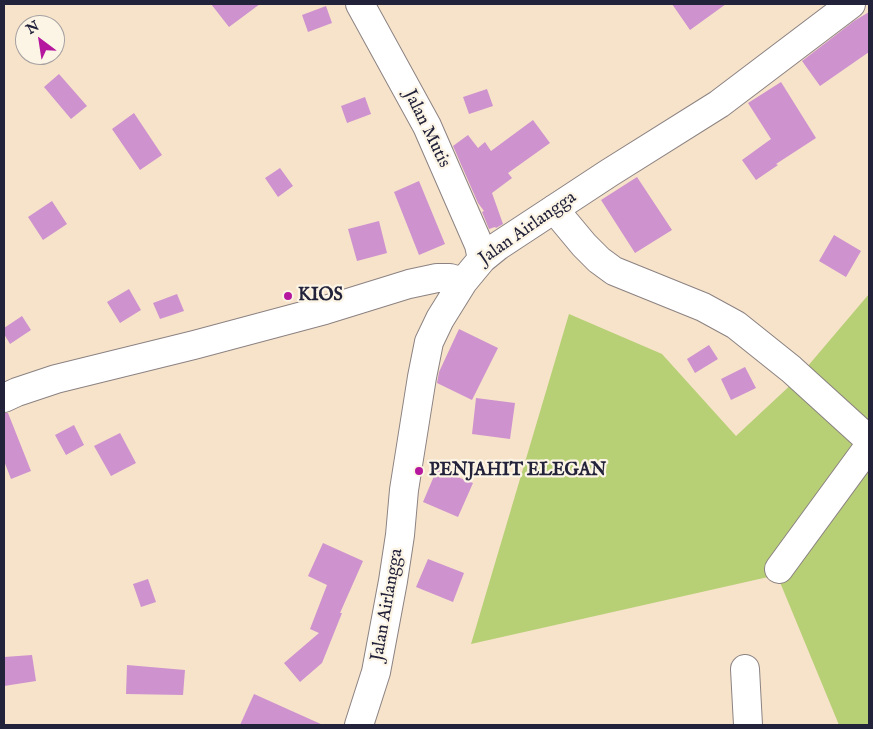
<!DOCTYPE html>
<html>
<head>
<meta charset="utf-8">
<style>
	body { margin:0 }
	#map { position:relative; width:873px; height:729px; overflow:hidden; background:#f6e3ca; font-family:"IM FELL English",serif }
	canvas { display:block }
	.frame { position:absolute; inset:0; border:5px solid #22223b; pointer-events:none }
	.north { position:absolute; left:15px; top:15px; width:50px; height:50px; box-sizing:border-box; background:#fcf5e5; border:1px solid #a5a1a1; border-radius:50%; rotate:329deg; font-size:14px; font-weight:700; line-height:20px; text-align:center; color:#22223b }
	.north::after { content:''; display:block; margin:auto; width:18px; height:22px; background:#b5179e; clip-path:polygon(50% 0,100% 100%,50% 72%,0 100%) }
</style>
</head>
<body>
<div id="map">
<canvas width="873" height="729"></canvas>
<div class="frame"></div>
<div class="north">N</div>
</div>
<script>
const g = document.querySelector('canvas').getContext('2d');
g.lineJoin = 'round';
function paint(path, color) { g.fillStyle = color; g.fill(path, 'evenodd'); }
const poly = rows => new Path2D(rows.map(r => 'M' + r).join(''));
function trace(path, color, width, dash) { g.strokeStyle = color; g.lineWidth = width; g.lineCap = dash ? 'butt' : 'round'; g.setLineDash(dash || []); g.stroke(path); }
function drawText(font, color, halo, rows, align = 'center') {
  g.font = font + ' "IM FELL English",serif'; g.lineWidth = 4.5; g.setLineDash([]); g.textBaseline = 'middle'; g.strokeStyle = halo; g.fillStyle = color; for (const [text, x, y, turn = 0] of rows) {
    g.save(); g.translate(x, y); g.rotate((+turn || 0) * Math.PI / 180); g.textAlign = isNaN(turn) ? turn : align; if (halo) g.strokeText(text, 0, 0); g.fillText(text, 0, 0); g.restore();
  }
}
paint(poly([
	[869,294,869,725,839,725,777,575,471,644,569,314,662,354,736,436,796,380]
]), '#b7cf75');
paint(poly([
	[211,4,260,4,229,27],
	[672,4,726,4,690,30],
	[326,6,332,23,308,32,302,15],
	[869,12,869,52,820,86,802,61,854,21],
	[59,74,87,106,71,119,44,87],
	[781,82,816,138,776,164,778,165,756,180,742,160,771,139,748,103],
	[487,89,493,106,469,114,463,97],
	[365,97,371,114,347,123,341,106],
	[134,113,162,155,140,170,112,129],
	[533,120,550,143,508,173,512,178,492,193,503,224,496,228,495,227,489,229,482,212,484,211,478,203,453,146,468,135,478,148,485,142,491,151],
	[280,168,293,186,278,197,265,178],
	[637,177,672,230,635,253,601,200],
	[419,181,445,244,419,255,394,192],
	[52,201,67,224,43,240,28,217],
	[379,221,387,253,357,261,348,229],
	[834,235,861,251,846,277,819,261],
	[129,289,141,310,120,323,107,302],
	[177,294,184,311,160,319,153,303],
	[22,316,31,330,10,344,4,334,4,328],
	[459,329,498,348,472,400,437,383,439,372],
	[709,345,718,359,695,373,687,359],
	[745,367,756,388,731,400,721,379],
	[476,398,515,403,510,439,472,434],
	[4,413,8,413,31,471,11,479,4,461],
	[74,425,84,445,66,455,55,435],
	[120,433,136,463,111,476,94,446],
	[437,469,473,483,458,517,423,502],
	[323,543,363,561,340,613,342,613,322,663,300,682,284,663,319,633,310,629,327,585,308,576],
	[428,559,464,573,453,602,416,587],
	[148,579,156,602,141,607,133,584],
	[32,655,36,681,4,686,4,657],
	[127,665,185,670,183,695,126,694],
	[254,694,323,725,240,725]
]), '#ce92ce');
const minor = poly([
	[360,4,427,126,479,245,482,259],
	[554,209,584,245,599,260,614,271,703,307,736,325,791,369,869,440],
	[4,398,17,392,56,379,194,345,325,310,409,284,437,278,450,278,463,282],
	[779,569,869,446],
	[745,669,748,725],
	[359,725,376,672,393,581,400,535,404,490,422,377,429,342,440,319,463,282,482,259,498,246,609,173,719,104,851,4]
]);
trace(minor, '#8c8282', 30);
trace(minor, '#fff', 28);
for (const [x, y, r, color] of [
	[288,296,5,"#b5179e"],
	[419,471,5,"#b5179e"]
]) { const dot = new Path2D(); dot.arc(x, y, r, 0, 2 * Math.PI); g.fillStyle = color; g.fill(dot); trace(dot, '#fcf5e5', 2); }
drawText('18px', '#22223b', '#fcf5e5', [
	["Jalan Mutis",426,129,64],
	["Jalan Airlangga",528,229,-35],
	["Jalan Airlangga",388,605,-80]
]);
drawText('bold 18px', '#22223b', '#fcf5e5', [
	["KIOS",298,296],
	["PENJAHIT ELEGAN",429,471]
], 'left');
</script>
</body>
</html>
